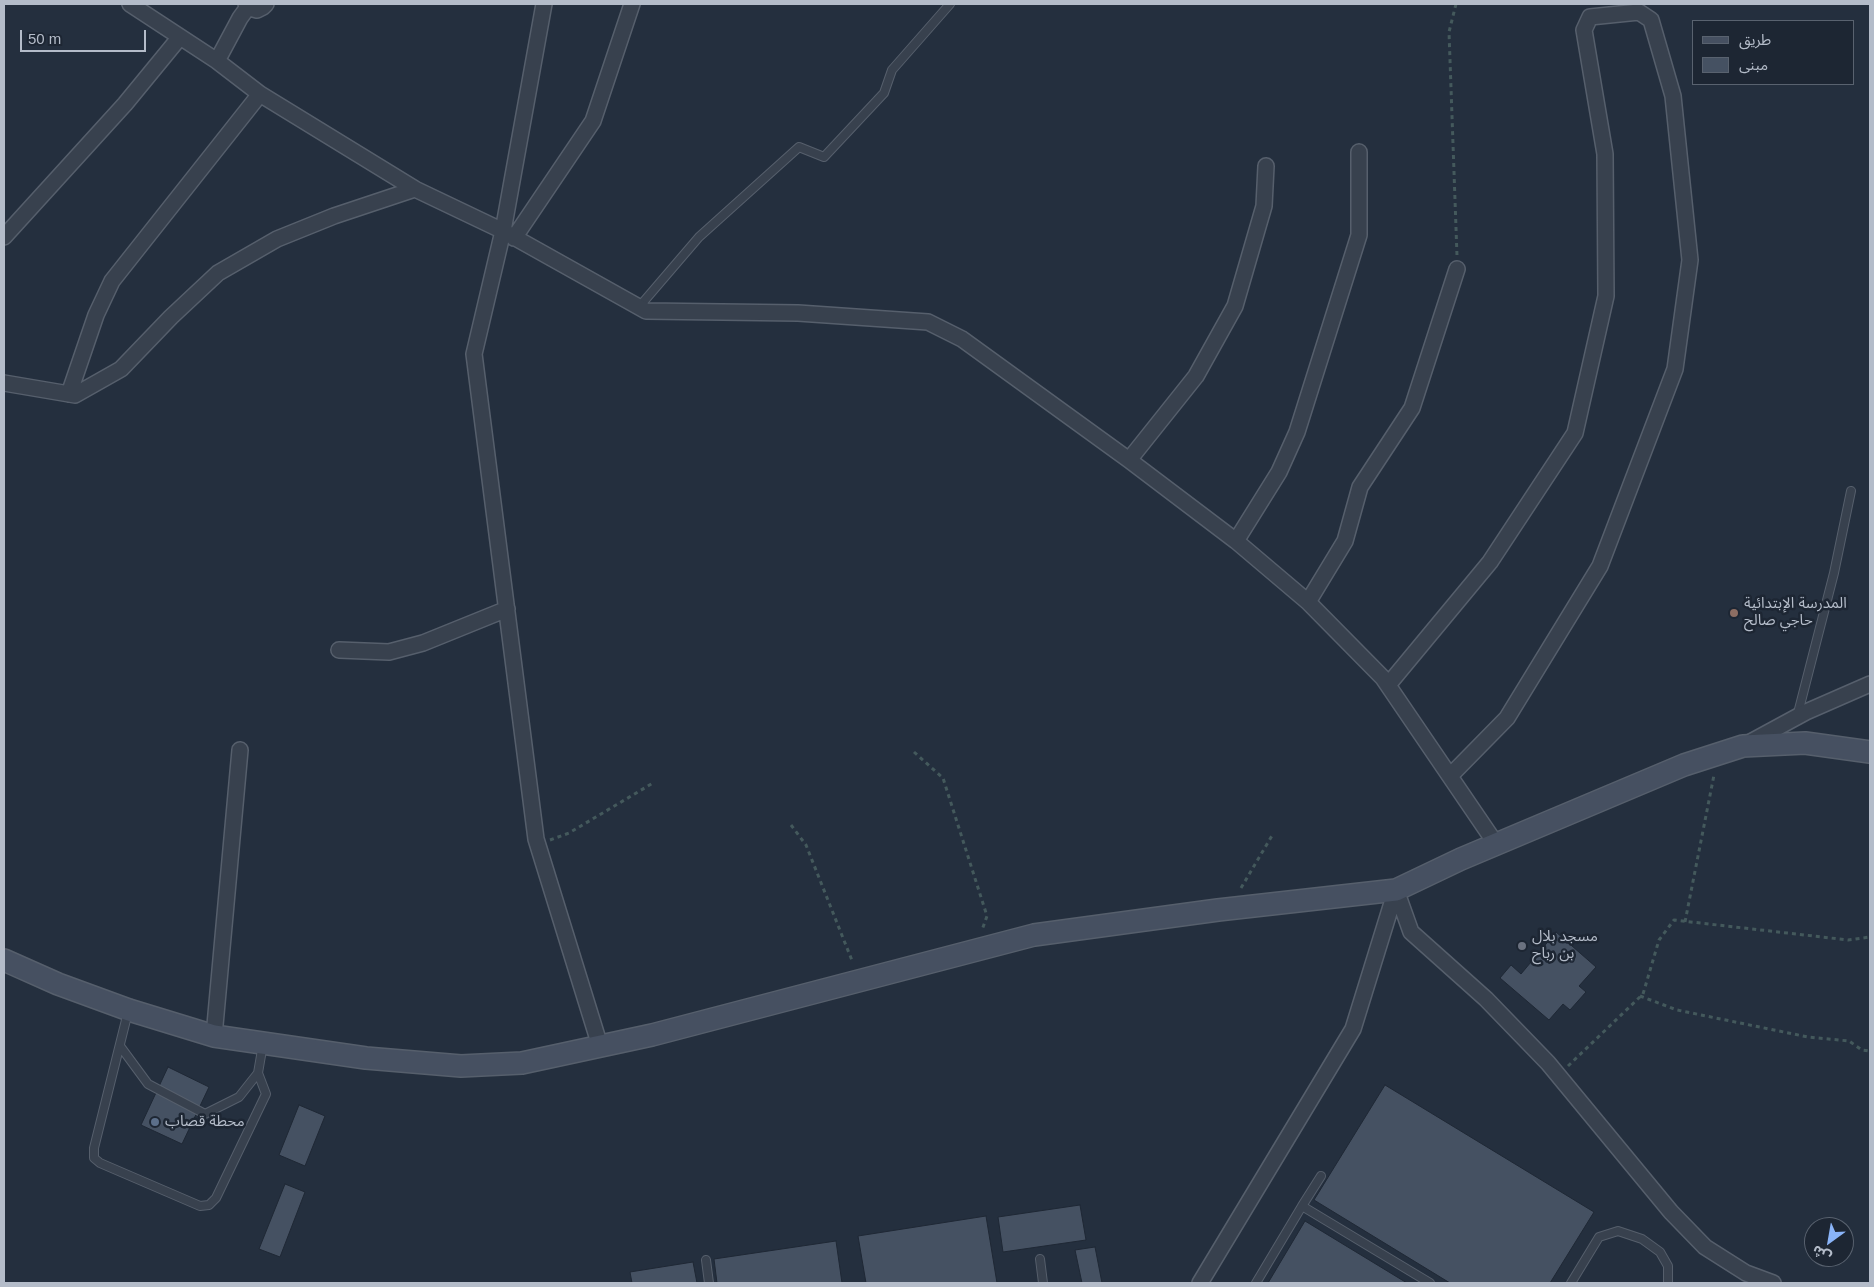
<!DOCTYPE html>
<html>
<head>
<meta charset="utf-8">
<style>
	body { margin:0 }
	#map { position:relative; width:1874px; height:1287px; overflow:hidden; background:#242f3e; font-family:Helvetica,"Noto Sans Arabic",sans-serif }
	canvas { display:block }
	.frame { position:absolute; inset:0; border:5px solid #b4bcc9; pointer-events:none }
	.legend { position:absolute; left:1692px; top:20px; width:162px; height:65px; box-sizing:border-box; background:#1d2633; border:1px solid #59626f; margin:0; padding:6px 9px; list-style:none; font-size:15px; color:#b4bcc9 }
	.legend li { display:flex; align-items:center; gap:10px; height:25px }
	.legend b { width:25px; border:1px solid #59626f }
	.north { position:absolute; left:1804px; top:1217px; width:50px; height:50px; box-sizing:border-box; background:#1d2633; border:1px solid #59626f; border-radius:50%; rotate:212deg; font-size:14px; font-weight:700; line-height:20px; text-align:center; color:#b4bcc9 }
	.north::after { content:''; display:block; margin:auto; width:18px; height:22px; background:#8ab4f8; clip-path:polygon(50% 0,100% 100%,50% 72%,0 100%) }
	.scale { position:absolute; left:20px; top:30px; width:126px; height:22px; box-sizing:border-box; border:2px solid #b4bcc9; border-top:0; padding-left:6px; font-size:15px; line-height:18px; white-space:nowrap; color:#b4bcc9; -webkit-text-stroke:4px #1d2633; paint-order:stroke }
</style>
</head>
<body>
<div id="map">
<canvas width="1874" height="1287"></canvas>
<div class="frame"></div>
<ul class="legend">
<li><b style="height:6px;background:#465061"></b>طريق</li>
<li><b style="height:14px;background:#455162"></b>مبنى</li>
</ul>
<div class="north">ش</div>
<div class="scale">50 m</div>
</div>
<script>
const g = document.querySelector('canvas').getContext('2d');
g.lineJoin = 'round';
function paint(path, color) { g.fillStyle = color; g.fill(path, 'evenodd'); }
const poly = rows => new Path2D(rows.map(r => 'M' + r).join(''));
function trace(path, color, width, dash) { g.strokeStyle = color; g.lineWidth = width; g.lineCap = dash ? 'butt' : 'round'; g.setLineDash(dash || []); g.stroke(path); }
function drawText(font, color, halo, rows, align = 'center') {
  g.font = font + ' Helvetica,"Noto Sans Arabic",sans-serif'; g.lineWidth = 5; g.setLineDash([]); g.textBaseline = 'middle'; g.strokeStyle = halo; g.fillStyle = color; for (const [text, x, y, turn = 0] of rows) {
    g.save(); g.translate(x, y); g.rotate((+turn || 0) * Math.PI / 180); g.textAlign = isNaN(turn) ? turn : align; if (halo) g.strokeText(text, 0, 0); g.fillText(text, 0, 0); g.restore();
  }
}
const building = poly([
	[1556,932,1596,967,1579,986,1586,992,1570,1010,1563,1004,1549,1020,1500,978,1511,965,1521,974,1556,932],
	[168,1067,209,1087,182,1144,141,1125,168,1067],
	[1385,1085,1594,1212,1550,1283,1450,1283,1314,1200,1385,1085],
	[299,1105,325,1116,305,1166,279,1155,299,1105],
	[285,1184,305,1192,280,1257,259,1249,285,1184],
	[1080,1205,1086,1240,1003,1252,998,1217,1080,1205],
	[986,1216,997,1283,866,1283,858,1236,986,1216],
	[1305,1221,1407,1283,1268,1283,1305,1221],
	[836,1241,842,1283,717,1283,714,1259,836,1241],
	[1095,1247,1102,1283,1082,1283,1075,1250,1095,1247],
	[693,1262,697,1283,632,1283,630,1272,693,1262]
]);
paint(building, '#455162');
trace(building, '#1f2835', 1);
const lane = poly([
	[639,307,699,237,799,147,824,157,884,93,892,70,950,4],
	[1797,717,1834,573,1851,491],
	[128,1012,94,1148,94,1158,100,1163,200,1206,209,1205,216,1198,266,1094,258,1073,263,1044],
	[120,1046,148,1084,205,1114,239,1097,258,1073],
	[1302,1206,1321,1176],
	[1040,1259,1043,1283],
	[706,1260,709,1283],
	[1256,1283,1302,1206,1430,1283],
	[1571,1283,1599,1237,1618,1231,1642,1239,1660,1252,1668,1266,1668,1283]
]);
const street = poly([
	[130,4,217,61,260,94,415,189],
	[246,4,250,8,257,10,263,7,266,4],
	[544,4,503,231,474,354,536,839,600,1046],
	[217,61,240,18,248,7],
	[4,237,125,104,180,37],
	[514,238,593,121,632,4],
	[4,383,75,395,121,369,171,317,218,273,277,239,334,216,415,189,503,231,646,311,798,313,928,322,962,339,1129,460,1236,541,1308,602,1383,678,1496,844],
	[69,394,96,315,112,281,260,94],
	[1129,460,1196,376,1235,306,1264,206,1266,166],
	[1236,541,1279,472,1297,432,1359,235,1359,152],
	[1308,602,1345,541,1360,487,1412,408,1457,269],
	[339,650,389,652,423,643,507,609],
	[1388,685,1490,562,1575,433,1606,296,1605,154,1584,30,1590,17,1639,12,1651,20,1673,96,1690,260,1675,369,1600,566,1507,718,1450,776],
	[1747,744,1806,712,1870,684],
	[1396,890,1411,932,1486,999,1548,1063,1671,1212,1705,1247,1746,1273,1773,1283],
	[214,1036,240,750],
	[1200,1283,1353,1029,1396,890]
]);
const secondary = poly([
	[4,960,58,984,129,1010,214,1036,366,1058,461,1066,522,1063,652,1035,1034,935,1218,910,1396,890,1461,859,1684,765,1743,746,1805,743,1870,752]
]);
trace(lane, '#565f6c', 10);
trace(street, '#565f6c', 18);
trace(secondary, '#565f6c', 24);
trace(poly([
	[1456,4,1449,32,1457,256],
	[914,752,943,778,987,916,982,930],
	[791,825,806,845,853,963],
	[550,840,569,833,653,783],
	[1241,888,1273,834],
	[1685,922,1714,775],
	[1640,996,1677,1010,1808,1037,1849,1041,1862,1050,1870,1051],
	[1568,1066,1643,994,1659,940,1674,920,1848,940,1870,937]
]), '#44595c', 3, [4, 4]);
trace(lane, '#38414e', 8);
trace(street, '#38414e', 15);
trace(secondary, '#465061', 21);
for (const [x, y, r, color] of [
	[1734,613,5,"#8d6e63"],
	[1522,946,5,"#6b7280"],
	[155,1122,5,"#5c6f8a"]
]) { const dot = new Path2D(); dot.arc(x, y, r, 0, 2 * Math.PI); g.fillStyle = color; g.fill(dot); trace(dot, '#1d2633', 2); }
drawText('15px', '#b4bcc9', '#1d2633', [
	["المدرسة الإبتدائية",1744,604],
	["حاجي صالح",1744,621],
	["مسجد بلال",1532,937],
	["بن رباح",1532,954],
	["محطة قصاب",165,1122]
], 'left');
</script>
</body>
</html>
